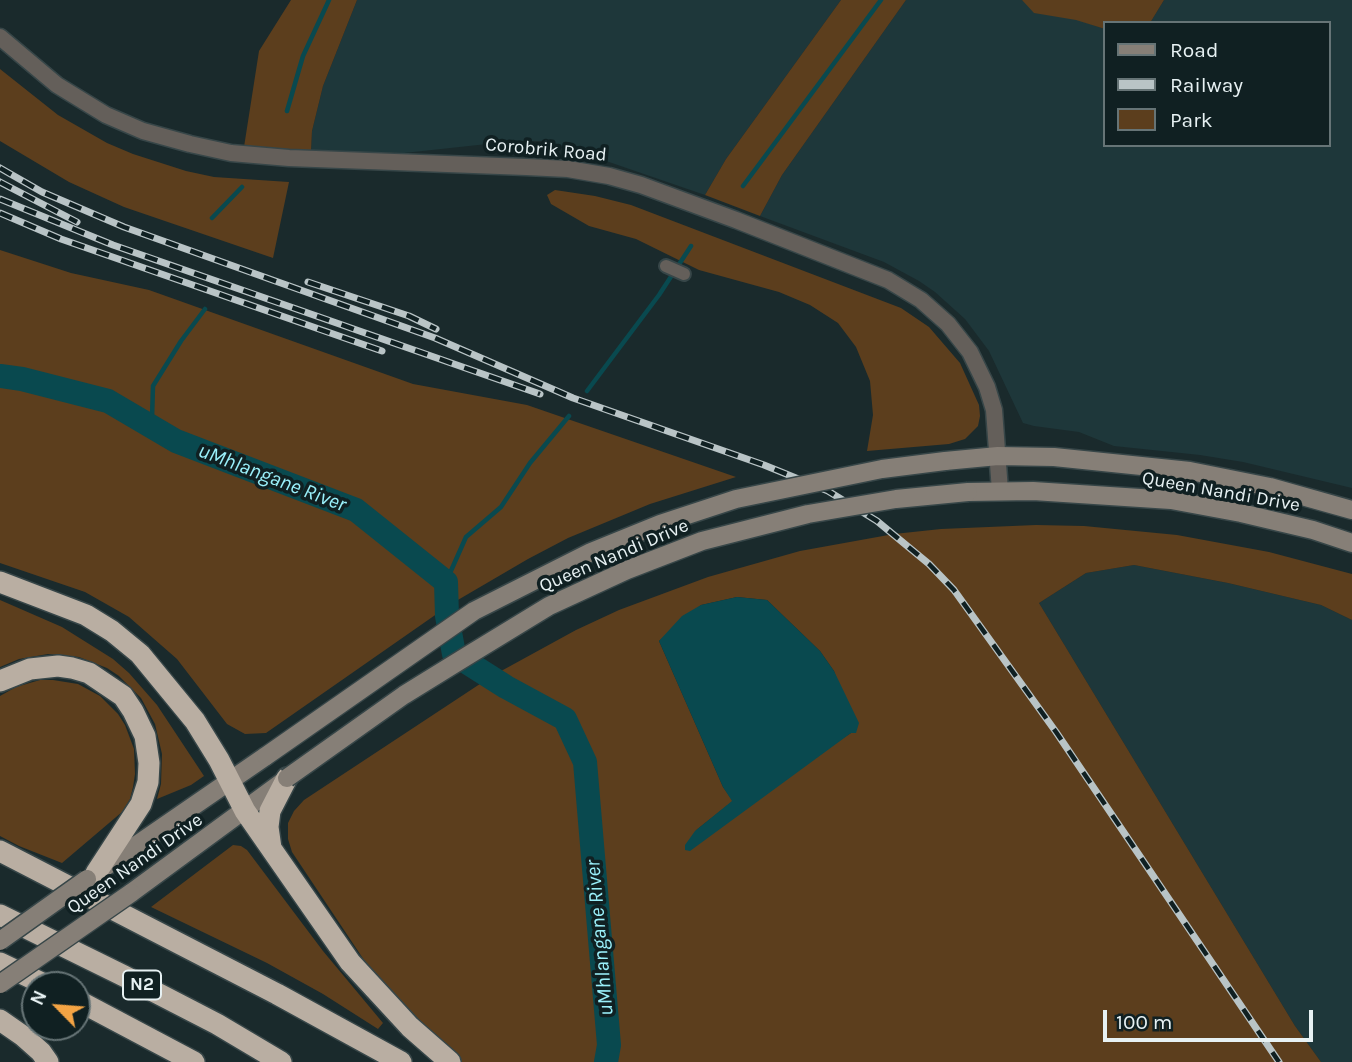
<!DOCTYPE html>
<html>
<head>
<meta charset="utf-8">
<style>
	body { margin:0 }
	#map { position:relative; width:1352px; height:1062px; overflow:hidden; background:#1a2a2c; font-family:Karla,sans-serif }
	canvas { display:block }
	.legend { position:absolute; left:1103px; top:21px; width:228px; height:126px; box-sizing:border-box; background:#102022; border:2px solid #667476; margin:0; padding:9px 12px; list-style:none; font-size:21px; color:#e7f1f3 }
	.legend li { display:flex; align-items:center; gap:14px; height:35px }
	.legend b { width:35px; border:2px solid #667476 }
	.north { position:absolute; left:21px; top:971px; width:70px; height:70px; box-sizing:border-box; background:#102022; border:2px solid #667476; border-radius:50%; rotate:295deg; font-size:19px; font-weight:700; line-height:28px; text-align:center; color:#e7f1f3 }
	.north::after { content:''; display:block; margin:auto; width:24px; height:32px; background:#f4a444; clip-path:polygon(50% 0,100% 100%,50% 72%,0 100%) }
	.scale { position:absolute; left:1103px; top:1010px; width:210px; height:32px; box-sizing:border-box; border:4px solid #e7f1f3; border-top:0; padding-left:9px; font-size:21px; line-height:24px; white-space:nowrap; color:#e7f1f3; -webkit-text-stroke:5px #102022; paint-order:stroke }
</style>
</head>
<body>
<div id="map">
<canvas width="1352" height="1062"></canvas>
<ul class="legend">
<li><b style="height:9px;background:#867f77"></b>Road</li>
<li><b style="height:9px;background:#b9c4c6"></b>Railway</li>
<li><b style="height:19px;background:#5c3e1d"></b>Park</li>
</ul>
<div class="north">N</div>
<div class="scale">100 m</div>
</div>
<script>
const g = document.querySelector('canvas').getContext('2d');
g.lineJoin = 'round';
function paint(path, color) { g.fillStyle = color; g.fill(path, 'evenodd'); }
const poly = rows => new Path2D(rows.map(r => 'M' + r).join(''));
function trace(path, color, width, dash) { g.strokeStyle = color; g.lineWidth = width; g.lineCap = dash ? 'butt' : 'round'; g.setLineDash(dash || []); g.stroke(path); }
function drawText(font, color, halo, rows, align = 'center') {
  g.font = font + ' Karla,sans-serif'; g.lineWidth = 7; g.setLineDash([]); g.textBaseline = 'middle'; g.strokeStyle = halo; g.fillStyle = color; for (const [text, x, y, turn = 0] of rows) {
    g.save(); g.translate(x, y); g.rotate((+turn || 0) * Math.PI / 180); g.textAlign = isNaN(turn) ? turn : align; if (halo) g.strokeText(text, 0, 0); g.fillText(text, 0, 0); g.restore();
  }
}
paint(poly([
	[357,0,841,0,726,159,705,195,548,141,515,141,404,153,311,151,312,131,323,86],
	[906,0,1022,0,1105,29,1105,145,1329,145,1329,23,1150,23,1164,0,1352,0,1352,488,1243,462,1200,455,1114,446,1079,432,1034,426,1023,423,989,351,965,319,935,292,919,281,884,262,760,216,782,175],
	[1134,565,1228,583,1321,605,1352,620,1352,1062,1321,1062,1295,1026,1039,603,1086,573]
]), '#1e373a');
paint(poly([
	[291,0,357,0,323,86,312,131,311,151,244,147,259,51],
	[841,0,906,0,782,175,760,216,705,195,726,159],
	[1022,0,1164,0,1150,23,1105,23,1105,29,1076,20,1034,13],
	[0,69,58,115,107,143,133,154,186,171,214,177,289,182,273,258,124,207,69,182,0,141],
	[555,190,595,196,631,205,901,308,929,327,960,363,979,405,980,416,978,426,965,439,949,444,867,451,873,415,870,381,856,347,838,323,810,305,779,292,699,270,636,239,589,226,551,204,547,195],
	[0,250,71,273,149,290,413,384,527,405,736,477,650,504,568,538,528,559,451,604,266,733,245,734,227,724,177,659,129,617,85,592,0,563],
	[1036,525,1084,526,1177,535,1269,552,1352,574,1352,620,1321,605,1228,583,1134,565,1086,573,1039,603,1295,1026,1321,1062,461,1062,406,1010,368,966,292,852,288,839,288,823,294,811,304,800,492,676,576,630,619,610,708,577,800,551,894,534,941,529],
	[737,597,767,600,820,651,834,671,856,733,851,733,695,831,733,801,723,787,659,641,701,605],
	[0,600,62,627,113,659,129,673,157,705,204,776,191,785,157,799,161,784,162,754,155,724,141,698,119,676,107,668,79,657,48,654,19,659,0,667],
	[40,680,53,680,78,684,100,696,118,714,125,725,134,749,135,774,133,787,130,799,122,812,62,863,19,846,0,836,0,696,16,687],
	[233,845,241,846,247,850,323,951,383,1023,378,1029,323,994,267,963,151,907]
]), '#5c3e1d');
paint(poly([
	[737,597,767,600,820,651,834,671,859,723,856,733,851,733,690,851,685,850,685,845,695,831,732,801,723,787,659,641,682,616,701,605]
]), '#09494f');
trace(poly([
	[287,111,303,56,329,0],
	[743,186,881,0],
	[212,218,242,187],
	[587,391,659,295,691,246],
	[171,438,152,419,153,386,181,341,205,309],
	[446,582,466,537,501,507,530,463,569,416]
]), '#09494f', 4.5);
trace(poly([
	[0,376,22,379,108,401,176,441,356,510,446,582,447,616,454,654,506,687,565,719,585,762,609,1045,606,1062]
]), '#09494f', 24);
const minor = poly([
	[666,266,684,274]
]);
const tertiary = poly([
	[0,37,57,85,106,115,143,131,190,144,231,153,289,158,526,167,568,169,609,176,641,185,736,220,888,280,921,300,948,324,970,352,987,387,994,410,1000,491]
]);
const secondary = poly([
	[945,461,998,456,1054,457,1190,471,1270,487,1352,510],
	[968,492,1033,491,1171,500,1241,513,1313,530,1352,543],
	[99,871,266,756],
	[131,893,285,780]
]);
const motorway = poly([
	[0,582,86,615,112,631,140,654,195,721,219,760,245,811,350,962,410,1027,450,1062],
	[0,681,30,669,58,666,72,668,89,673,123,696,133,711,145,736,149,763,148,782,141,804,96,873],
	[271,848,268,827,270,811,287,778],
	[0,851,277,994,401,1062],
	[0,915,124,976,217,1024,281,1062],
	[0,963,46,985],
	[77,1000,194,1062],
	[0,1020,23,1036,41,1052,48,1062]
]);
trace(minor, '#374648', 16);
trace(tertiary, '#374648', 19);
trace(secondary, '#374648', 21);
trace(motorway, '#374648', 24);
trace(minor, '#645f5a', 12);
trace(tertiary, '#645f5a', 16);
trace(secondary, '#867f77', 18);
trace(motorway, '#b9aea2', 21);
const rail = poly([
	[0,168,42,192,124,227,435,338,573,398,764,465,828,491,877,521,929,564,954,590,1056,732,1279,1062],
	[0,182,77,222],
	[0,199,113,245,540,394],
	[0,213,61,239,382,351],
	[308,282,409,316,436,329]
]);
trace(rail, '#b9c4c6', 7);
trace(rail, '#102022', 4.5, [13]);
const secondaryBridge = poly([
	[266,756,474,611,591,552,660,524,736,499,882,469,945,461],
	[287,778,404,695,472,653,549,606,627,570,702,541,808,514,896,499,968,492],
	[0,941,87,879],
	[0,984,131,893]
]);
trace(secondaryBridge, '#374648', 21, []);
trace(secondaryBridge, '#867f77', 18);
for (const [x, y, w] of [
	[142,985,38]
]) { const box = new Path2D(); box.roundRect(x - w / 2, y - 14.5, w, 29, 5); g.fillStyle = '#102022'; g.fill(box); trace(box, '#e7f1f3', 2); }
drawText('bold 18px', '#e7f1f3', null, [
	["N2",142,985]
]);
drawText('19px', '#e7f1f3', '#102022', [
	["Corobrik Road",546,150,5],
	["Queen Nandi Drive",1221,492,10],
	["Queen Nandi Drive",614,556,-23],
	["Queen Nandi Drive",135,864,-35]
]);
drawText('italic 21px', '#9af0fa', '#102022', [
	["uMhlangane River",272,478,21],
	["uMhlangane River",600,938,-95]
]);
</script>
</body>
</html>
